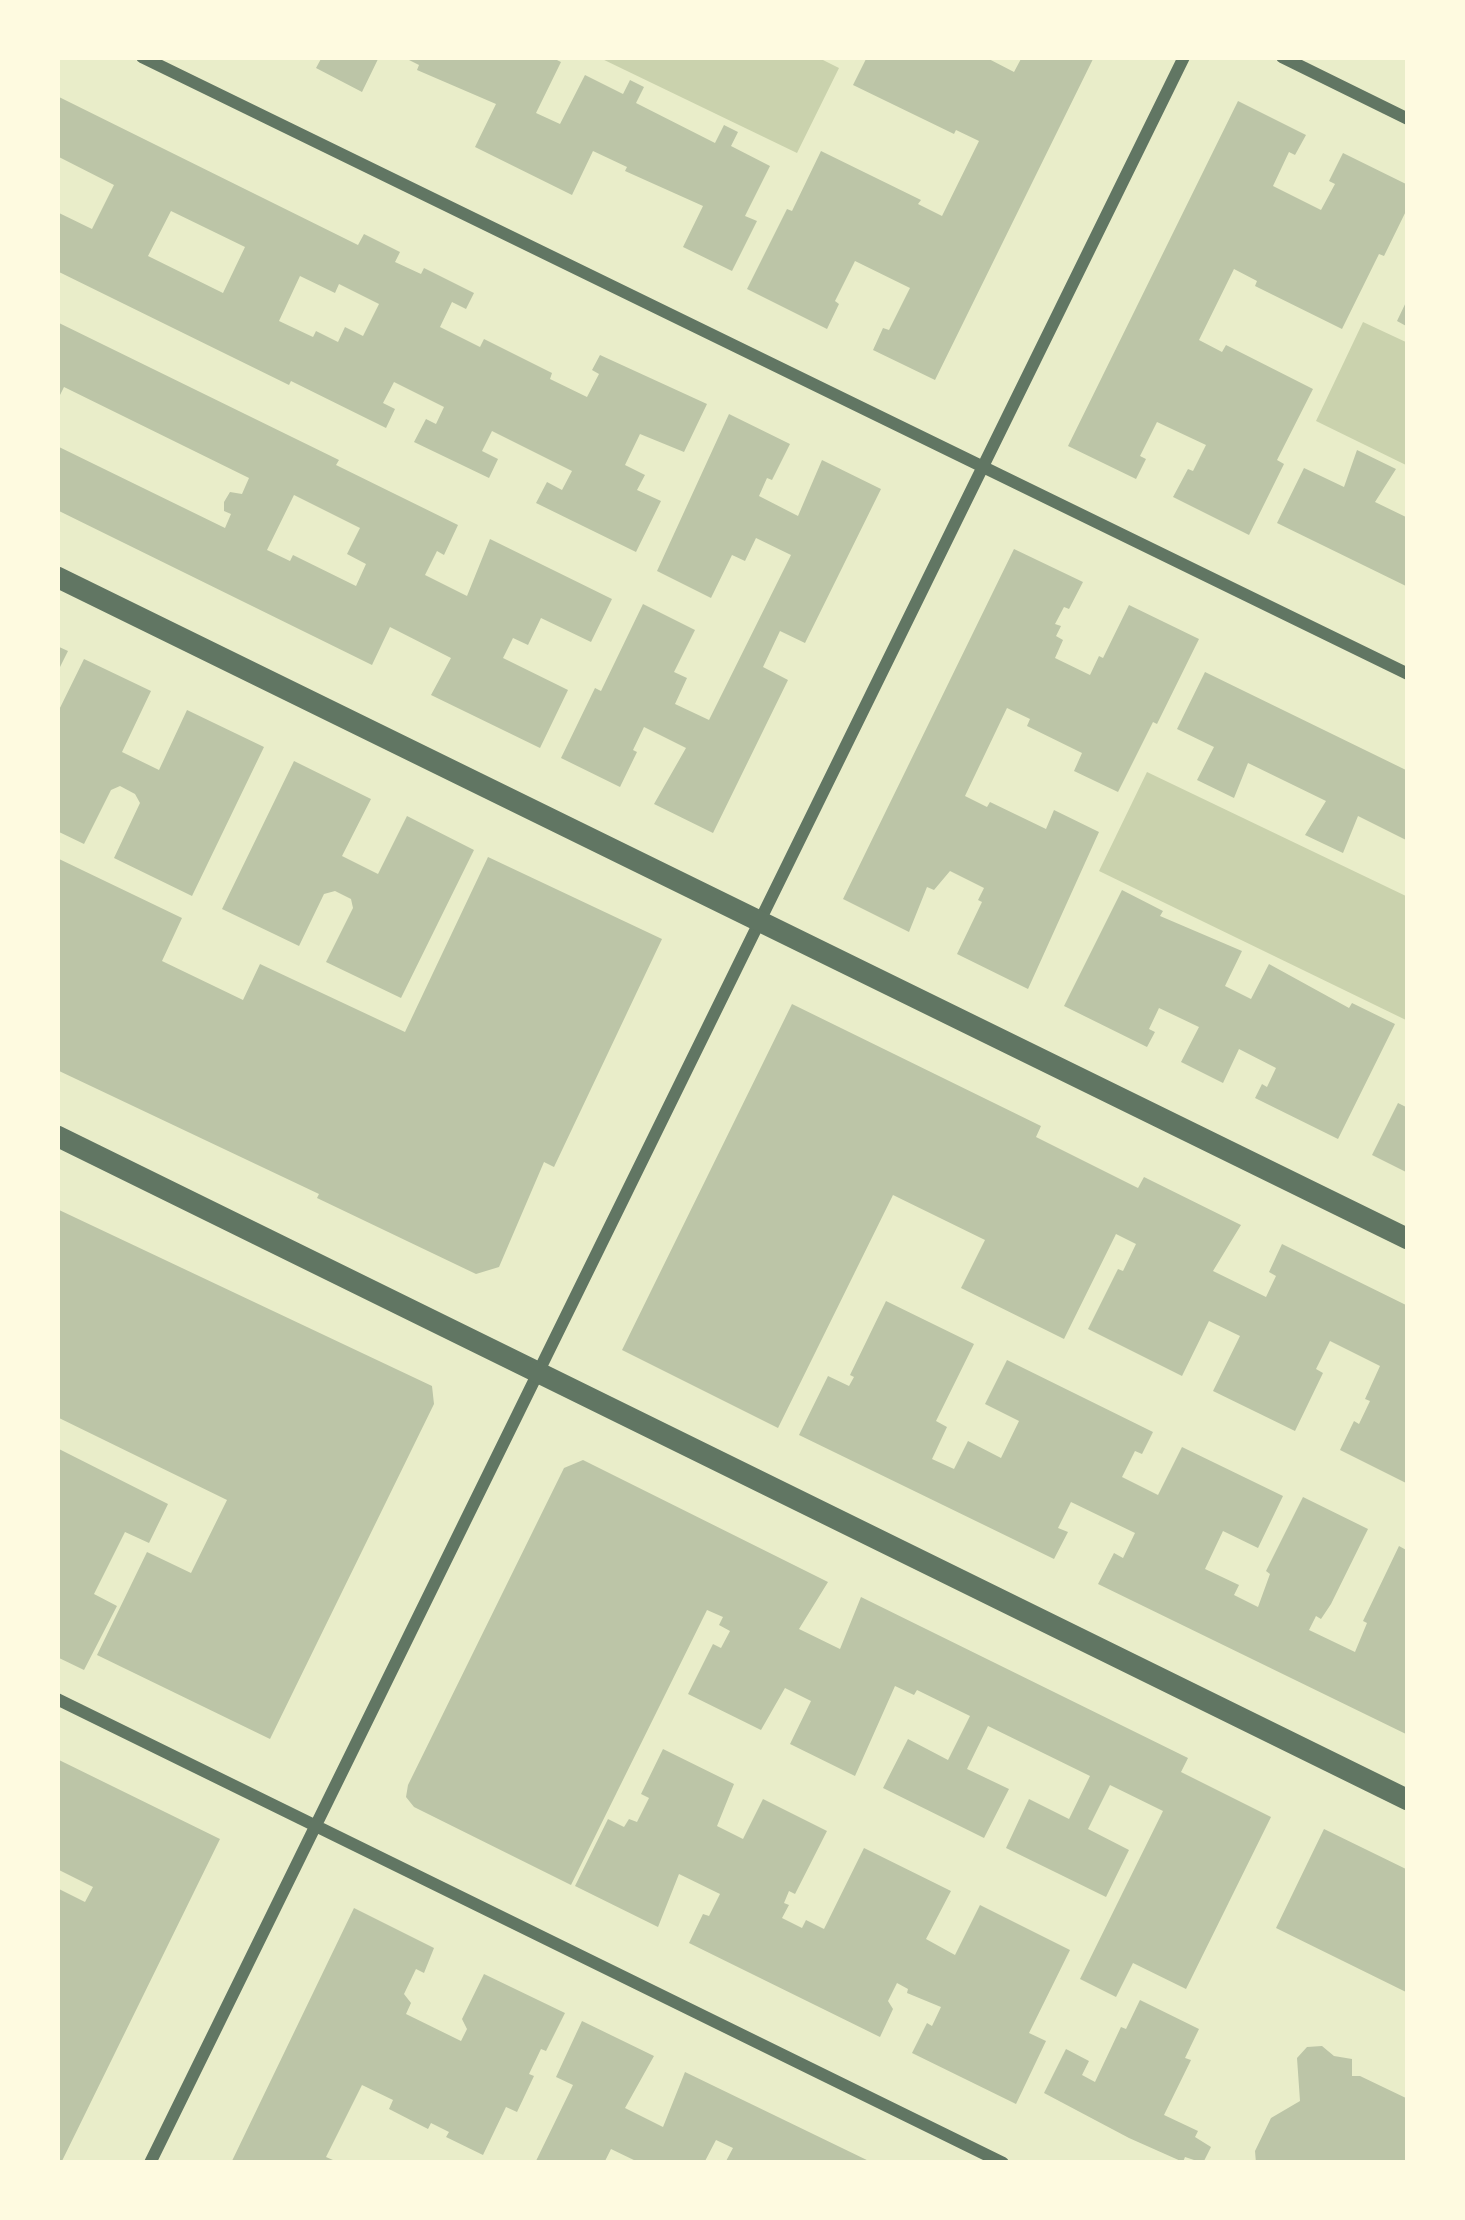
<!DOCTYPE html>
<html>
<head>
<meta charset="utf-8">
<style>
	body { margin:0 }
	#map { position:relative; width:1465px; height:2220px; overflow:hidden; background:#e9edc9; font-family:"Sofia Sans Condensed",sans-serif }
	canvas { display:block }
	.frame { position:absolute; inset:0; border:60px solid #fefae0; pointer-events:none }
</style>
</head>
<body>
<div id="map">
<canvas width="1465" height="2220"></canvas>
<div class="frame"></div>
</div>
<script>
const g = document.querySelector('canvas').getContext('2d');
g.lineJoin = 'round';
function paint(path, color) { g.fillStyle = color; g.fill(path, 'evenodd'); }
const poly = rows => new Path2D(rows.map(r => 'M' + r).join(''));
function trace(path, color, width, dash) { g.strokeStyle = color; g.lineWidth = width; g.lineCap = dash ? 'butt' : 'round'; g.setLineDash(dash || []); g.stroke(path); }
paint(poly([
	[598,57,817,57,839,68,797,153],
	[1363,322,1408,343,1408,466,1316,421],
	[1147,772,1408,897,1408,1021,1099,871]
]), '#cad2ad');
paint(poly([
	[322,57,379,57,362,92,316,68],
	[403,57,551,57,561,62,536,113,560,124,585,75,623,94,630,80,644,87,636,103,715,143,724,125,738,132,731,146,770,166,745,216,757,221,732,271,683,247,703,206,625,171,627,167,593,151,572,195,475,147,496,104,417,70,419,65],
	[867,57,985,57,1014,72,1022,57,1094,57,935,380,873,350,883,328,889,330,910,288,855,261,835,301,839,304,827,329,747,289,787,209,792,211,821,151,921,200,918,204,942,216,979,141,956,130,954,134,853,85],
	[57,96,358,245,364,234,400,252,395,262,421,274,424,268,474,293,466,309,452,302,440,327,480,347,484,339,552,373,550,379,587,397,599,374,592,370,600,355,707,404,684,452,640,434,625,465,645,475,637,490,661,501,636,552,536,503,547,482,562,490,572,471,492,431,482,451,498,459,489,478,414,442,426,419,436,424,444,407,394,382,383,403,395,409,386,428,291,381,289,385,57,271,57,212,92,229,114,185,57,156],
	[171,211,245,247,223,293,148,256],
	[300,276,335,293,339,284,379,304,363,336,345,327,338,342,316,331,313,337,279,321],
	[1238,101,1306,135,1295,155,1289,152,1273,186,1321,210,1335,184,1329,181,1343,153,1408,185,1408,207,1384,256,1379,254,1342,329,1255,286,1257,281,1234,269,1199,340,1222,352,1226,345,1313,389,1277,460,1284,464,1249,535,1173,497,1188,469,1193,471,1206,445,1157,422,1140,456,1146,459,1136,479,1068,446],
	[1408,298,1408,327,1397,321],
	[57,322,339,460,336,465,458,525,444,555,437,551,425,575,467,596,490,539,612,599,591,642,541,618,528,645,513,638,503,658,568,690,540,748,431,695,451,658,390,627,372,665,57,510,57,446,225,528,231,514,224,511,224,502,230,492,242,494,249,478,64,387,57,401],
	[294,495,360,528,347,554,366,564,356,586,293,555,290,561,267,550],
	[729,414,790,444,772,480,767,478,759,496,798,516,822,460,881,489,805,643,780,631,763,667,788,680,713,833,654,804,686,748,644,727,633,750,637,752,620,787,561,758,595,688,601,691,643,604,695,630,674,672,687,678,675,704,709,720,791,555,756,538,745,561,732,555,711,598,657,571],
	[1357,450,1396,469,1375,502,1408,518,1408,587,1277,523,1304,468,1344,487],
	[1014,549,1083,582,1069,609,1064,607,1055,624,1061,626,1056,636,1063,640,1055,658,1090,675,1099,656,1103,658,1129,605,1199,639,1157,724,1153,722,1118,792,1074,771,1082,753,1027,726,1030,719,1007,708,965,796,987,807,990,802,1046,829,1054,810,1099,832,1028,989,957,954,982,902,978,900,984,888,950,871,934,890,927,887,909,932,843,899],
	[57,646,68,651,57,673],
	[84,659,151,691,122,752,159,770,187,710,264,747,192,896,114,858,140,803,135,794,120,786,111,790,84,844,57,831,57,714],
	[1205,672,1408,771,1408,841,1358,816,1343,853,1305,835,1326,801,1248,763,1234,798,1197,780,1214,747,1177,729],
	[294,761,371,799,342,856,378,874,407,816,474,850,401,998,326,962,353,908,351,899,335,891,324,894,299,946,222,909],
	[488,857,662,939,554,1167,544,1162,499,1267,476,1274,317,1198,319,1194,57,1070,57,858,182,918,162,961,243,1000,260,964,405,1032],
	[1122,890,1163,911,1160,916,1242,951,1225,986,1251,999,1269,964,1349,1008,1352,1003,1395,1024,1338,1139,1255,1098,1262,1084,1267,1087,1276,1068,1239,1049,1223,1083,1181,1062,1199,1027,1159,1008,1149,1029,1155,1032,1147,1047,1064,1006],
	[792,1004,1041,1126,1036,1137,1138,1188,1144,1177,1241,1225,1213,1271,1266,1297,1276,1276,1269,1272,1282,1244,1408,1306,1408,1484,1340,1450,1354,1421,1359,1424,1370,1401,1365,1399,1380,1366,1330,1341,1316,1369,1323,1373,1295,1431,1213,1391,1240,1336,1209,1321,1182,1376,1088,1329,1118,1269,1123,1271,1136,1244,1116,1234,1064,1339,961,1288,985,1240,893,1195,778,1428,622,1350],
	[1398,1103,1408,1108,1408,1173,1372,1155],
	[57,1209,432,1386,434,1404,270,1739,97,1655,147,1552,191,1573,227,1500,57,1417],
	[886,1301,974,1344,936,1421,947,1427,932,1459,954,1469,968,1441,1001,1458,1019,1421,985,1404,1007,1360,1153,1432,1142,1454,1135,1451,1122,1477,1158,1495,1182,1447,1283,1496,1258,1548,1223,1531,1205,1569,1239,1585,1234,1595,1258,1607,1270,1574,1266,1571,1303,1497,1368,1529,1331,1604,1321,1619,1316,1616,1309,1630,1355,1652,1367,1623,1363,1621,1399,1546,1408,1551,1408,1735,1098,1584,1114,1553,1123,1558,1135,1533,1071,1502,1058,1528,1068,1532,1054,1559,799,1435,828,1376,849,1386,854,1377,850,1375],
	[57,1448,168,1504,149,1543,125,1532,94,1594,117,1606,84,1670,57,1657],
	[583,1460,828,1582,799,1629,840,1649,861,1597,1188,1758,1181,1772,1271,1817,1186,1989,1133,1963,1116,1997,1080,1979,1163,1811,1110,1785,1088,1829,1129,1850,1106,1897,1006,1848,1029,1799,1069,1819,1090,1776,988,1726,967,1769,1009,1789,984,1838,883,1788,908,1739,948,1760,970,1716,917,1690,914,1695,895,1686,855,1776,790,1744,811,1701,785,1688,761,1730,688,1694,713,1644,721,1648,730,1631,719,1625,723,1617,707,1610,571,1885,414,1807,406,1797,408,1785,564,1468],
	[663,1749,734,1784,717,1826,743,1839,763,1799,827,1831,795,1894,789,1891,784,1903,789,1905,782,1918,802,1928,806,1920,824,1929,864,1848,951,1891,926,1939,955,1955,980,1905,1070,1950,1029,2033,1046,2041,1016,2104,912,2053,927,2023,932,2026,941,2007,907,1993,908,1989,897,1983,888,2001,893,2009,880,2037,689,1943,703,1914,709,1916,720,1894,679,1874,658,1927,575,1886,608,1819,624,1827,629,1819,637,1822,649,1798,641,1794],
	[57,1759,220,1839,61,2163,57,2163,57,1888,85,1902,93,1887,57,1869],
	[1324,1829,1408,1870,1408,1993,1276,1928],
	[354,1908,434,1948,424,1973,416,1969,404,1994,411,2003,406,2014,461,2041,467,2029,462,2019,484,1974,565,2013,546,2051,541,2049,529,2074,534,2076,517,2112,506,2107,483,2155,446,2137,449,2132,431,2123,428,2129,389,2109,393,2100,362,2085,326,2157,340,2163,231,2163],
	[1140,2000,1199,2029,1185,2058,1191,2060,1164,2115,1198,2131,1195,2137,1211,2147,1203,2163,1185,2157,1183,2162,1129,2138,1044,2093,1066,2049,1089,2061,1082,2075,1095,2082,1121,2027,1126,2029],
	[582,2021,654,2056,625,2108,663,2127,685,2072,873,2163,725,2163,733,2148,716,2140,704,2163,640,2163,611,2149,604,2163,535,2163,573,2085,556,2077],
	[1322,2046,1334,2056,1352,2059,1352,2076,1360,2076,1408,2099,1408,2163,1256,2163,1255,2151,1271,2118,1300,2101,1297,2058,1307,2047]
]), '#bcc5a7');
trace(poly([
	[142,57,1408,674],
	[1282,57,1408,119],
	[57,1699,1003,2163],
	[150,2163,1184,57]
]), '#617663', 12);
trace(poly([
	[57,577,1408,1239],
	[57,1136,1408,1800]
]), '#617663', 21);
</script>
</body>
</html>
